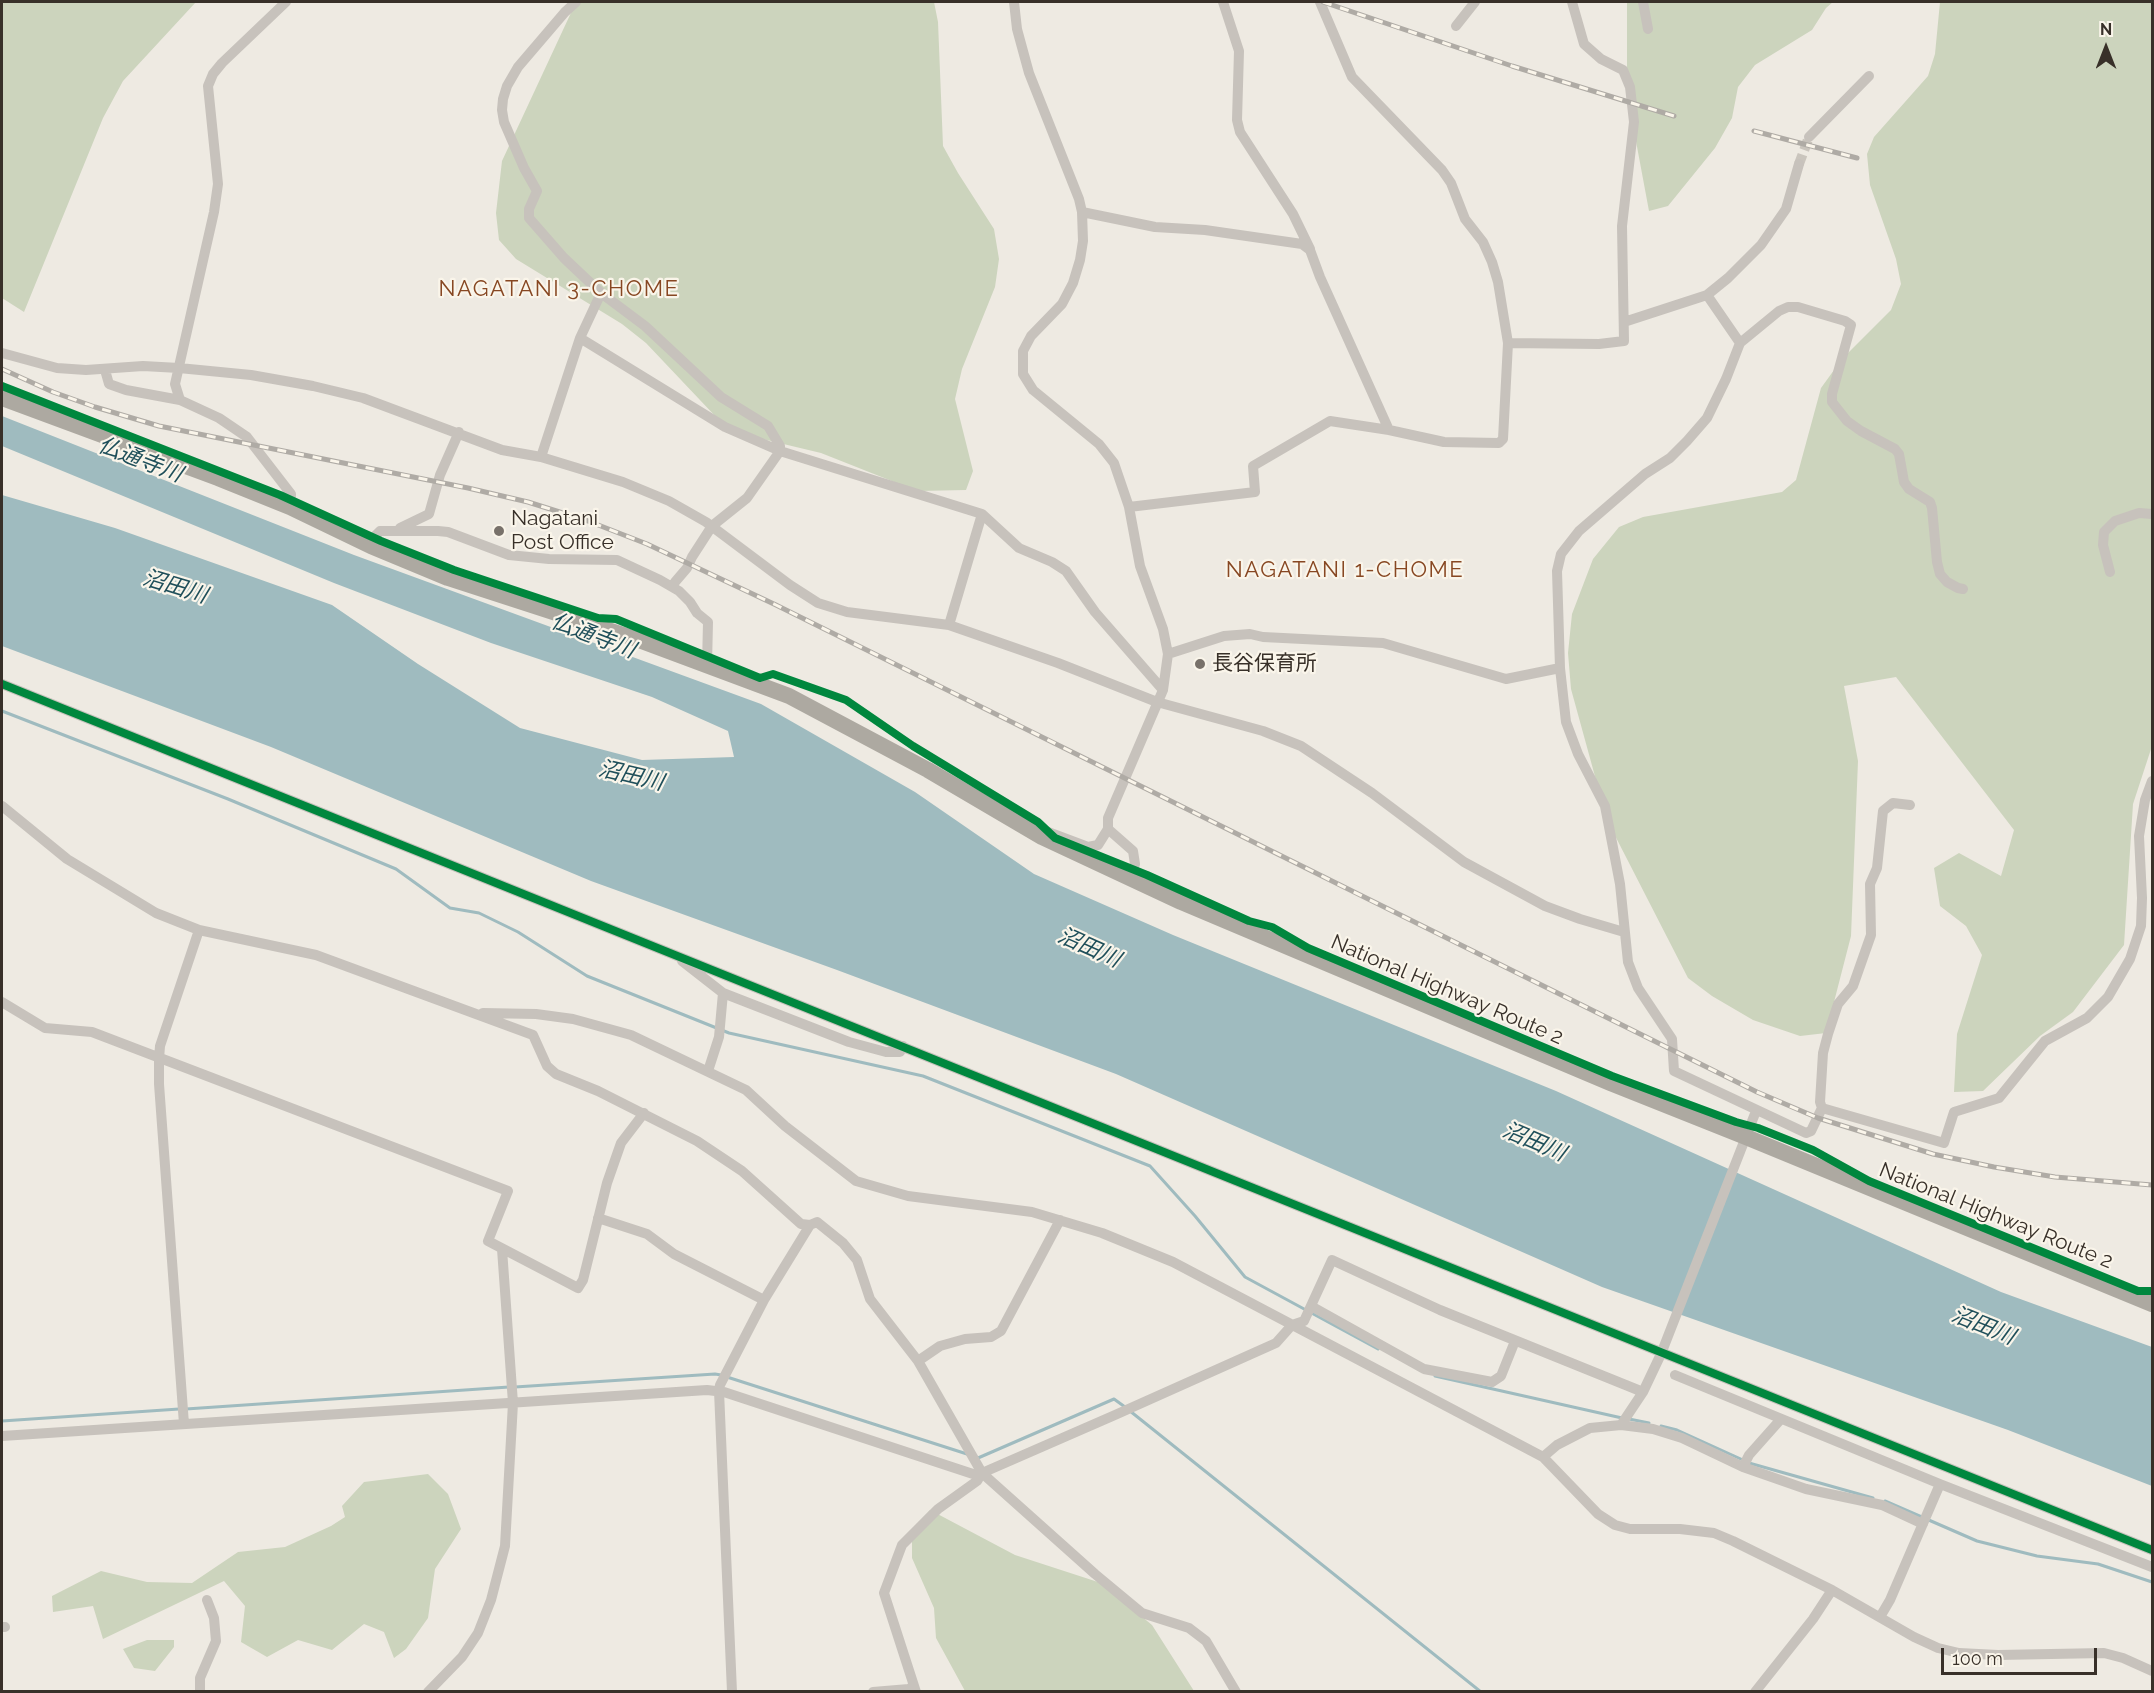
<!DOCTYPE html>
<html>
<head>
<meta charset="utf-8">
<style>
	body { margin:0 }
	#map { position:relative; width:2154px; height:1693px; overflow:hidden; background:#eeeae2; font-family:Raleway,sans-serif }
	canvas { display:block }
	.frame { position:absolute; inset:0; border:3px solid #383029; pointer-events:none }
	.north { position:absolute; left:2076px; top:18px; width:60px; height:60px; -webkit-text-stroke:4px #faf5ea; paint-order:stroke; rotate:0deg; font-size:16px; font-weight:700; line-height:24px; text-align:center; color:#383029 }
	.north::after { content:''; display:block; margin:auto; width:21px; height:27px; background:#383029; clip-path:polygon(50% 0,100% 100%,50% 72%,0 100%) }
	.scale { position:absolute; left:1941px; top:1648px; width:156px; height:27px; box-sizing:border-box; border:3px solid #383029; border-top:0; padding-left:8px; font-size:18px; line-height:21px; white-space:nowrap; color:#383029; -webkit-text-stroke:4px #faf5ea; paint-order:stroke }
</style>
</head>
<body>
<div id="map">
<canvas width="2154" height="1693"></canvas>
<div class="frame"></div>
<div class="north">N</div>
<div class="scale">100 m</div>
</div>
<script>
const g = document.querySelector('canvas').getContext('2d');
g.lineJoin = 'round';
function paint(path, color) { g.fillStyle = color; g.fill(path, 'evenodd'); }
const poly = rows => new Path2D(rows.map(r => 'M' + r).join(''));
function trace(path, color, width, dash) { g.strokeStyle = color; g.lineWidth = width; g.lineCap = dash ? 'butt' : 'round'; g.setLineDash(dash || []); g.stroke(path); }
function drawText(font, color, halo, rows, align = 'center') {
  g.font = font + ' Raleway,"Noto Sans JP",sans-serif'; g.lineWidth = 4.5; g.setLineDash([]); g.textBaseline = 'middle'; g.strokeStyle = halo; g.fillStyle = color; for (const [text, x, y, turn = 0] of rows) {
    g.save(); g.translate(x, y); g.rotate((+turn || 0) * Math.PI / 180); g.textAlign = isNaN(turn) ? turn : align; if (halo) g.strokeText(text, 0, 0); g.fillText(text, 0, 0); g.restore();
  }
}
paint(poly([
	[2,2,196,2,123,81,103,118,24,312,2,298],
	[576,2,934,2,938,22,943,146,958,173,994,229,999,259,995,287,962,369,955,399,973,471,966,490,917,491,821,453,750,436,717,418,646,343,622,324,516,259,499,240,496,213,502,161],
	[1627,2,1833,2,1826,8,1812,30,1755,65,1738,87,1732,118,1715,148,1668,206,1649,211,1627,93],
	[1940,2,2152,2,2152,746,2133,804,2124,945,2073,1012,2040,1036,1983,1091,1954,1092,1957,1034,1982,955,1966,926,1940,906,1934,868,1959,853,2001,876,2014,830,1896,677,1844,686,1858,761,1851,936,1826,1033,1800,1036,1753,1020,1712,996,1688,978,1607,820,1571,689,1568,653,1572,614,1593,559,1619,527,1643,517,1782,492,1796,480,1821,388,1842,359,1891,310,1901,284,1896,259,1870,185,1867,154,1874,137,1928,76,1935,54],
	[428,1474,448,1494,461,1529,435,1569,428,1618,406,1649,394,1658,384,1632,364,1624,332,1650,298,1640,267,1657,241,1642,245,1606,224,1581,103,1639,93,1606,53,1612,52,1596,101,1571,147,1582,192,1583,238,1552,285,1547,331,1526,345,1517,342,1506,364,1482],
	[930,1510,1015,1555,1101,1583,1152,1625,1194,1691,965,1691,936,1638,934,1608,912,1558,912,1529],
	[147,1640,174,1640,174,1647,155,1671,134,1668,123,1649]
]), '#ccd4bd');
paint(poly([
	[2,416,354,555,761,704,915,792,1034,874,1173,935,1556,1091,2001,1292,2152,1347,2152,1486,2008,1430,1602,1287,1116,1074,837,970,591,881,271,747,2,646,2,495,115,528,332,605,418,664,520,728,642,760,734,757,728,731,652,697,491,643,334,583,2,446]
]), '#9fbbbf');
trace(poly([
	[2,711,228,799,396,869,450,908,479,913,518,932,587,976,729,1033,923,1076,1150,1166,1195,1216,1245,1277,1378,1349],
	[1435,1376,1622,1418],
	[727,1377,967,1454],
	[515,1387,715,1374,721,1375],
	[186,1409,509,1387],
	[1130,1411,1481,1692],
	[1629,1419,1649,1423],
	[2,1421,179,1409],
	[1661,1426,1677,1430,1743,1460],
	[976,1457,978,1458,1114,1399,1125,1407],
	[1749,1463,1873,1498],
	[1885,1501,1977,1541,2037,1556,2098,1564,2152,1582]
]), '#9fbbbf', 3);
trace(poly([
	[1799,164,1809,137]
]), '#cac5bd', 10, [10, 5]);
trace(poly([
	[286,2,222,63,213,74,208,86,218,184,214,212,175,384,180,400,219,418,247,437,291,494,290,507],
	[576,2,565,12,518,67,507,86,503,99,502,110,504,122,524,168,537,191,529,209,529,218,564,258,601,293,645,326,721,397,768,426,780,446,780,451,747,498,712,526,692,557,687,568,675,582],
	[1014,2,1017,29,1029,73,1079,199,1082,212,1083,241,1080,260,1073,283,1062,304,1031,336,1023,351,1023,374,1033,390,1099,444,1114,463,1129,507,1140,566,1163,629,1168,654,1163,690,1108,818,1108,829,1133,851,1135,864,1130,878],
	[1223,2,1239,51,1237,120,1240,132,1293,214,1310,249],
	[1643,2,1648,29],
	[1456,26,1475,2],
	[1809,137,1869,76],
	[1082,212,1155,227,1205,230,1302,244,1310,250,1320,277,1389,430],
	[1707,295,1740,343],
	[1624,322,1707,295,1728,278,1761,245,1786,209,1799,164],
	[580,338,725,427,780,451,982,514,1019,548,1052,562,1066,571,1095,612,1163,690],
	[1508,343,1599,344,1624,341,1622,226,1634,122,1630,87,1623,70,1601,59,1584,44,1572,2],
	[2,353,57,368,86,370,143,366,179,368,251,375,313,386,363,398,502,450,541,457,623,482,669,501,706,522,790,585,818,603,847,612,949,625,1058,663,1157,702,1263,731,1301,746,1372,793,1464,862,1545,906,1580,919,1624,932],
	[105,370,109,384,126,390,180,400],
	[541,457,580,338,601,293],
	[1129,507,1255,492,1253,466,1330,421,1389,430,1444,442,1499,443,1503,439,1508,343,1498,282,1492,262,1483,242,1465,219,1451,183,1442,170,1352,77,1320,2],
	[400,528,429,514,440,475,459,432],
	[371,546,375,536,380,531,438,531,448,532,509,555,549,559,617,560,660,580,679,591,690,602,697,613,708,622,707,665],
	[2110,572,2103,545,2104,532,2115,521,2139,513,2152,514],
	[949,625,982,514],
	[1168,654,1224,636,1250,634,1263,637,1383,643,1506,679,1560,668],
	[2,684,2152,1550],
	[1910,805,1893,803,1883,811,1877,868,1870,884,1871,935,1853,986,1838,1004,1828,1034,1823,1053,1820,1102,1822,1108,1811,1131,1806,1133,1674,1071,1672,1039,1638,988,1628,962,1620,884,1605,806,1578,754,1566,722,1560,668,1557,571,1561,554,1579,531,1645,474,1670,458,1687,441,1707,418,1726,379,1740,343,1779,311,1788,307,1798,307,1845,321,1851,325,1832,394,1832,402,1847,421,1861,431,1895,449,1899,454,1904,482,1909,489,1930,502,1932,508,1937,562,1940,574,1947,582,1958,588,1963,589],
	[2,806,67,859,156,913,199,930,316,955,533,1035,547,1066,556,1074,598,1091,697,1141,742,1171,801,1224,810,1225,817,1222,843,1243,857,1260,870,1299,918,1361,982,1473,1095,1574,1142,1613,1189,1628,1206,1641,1236,1692],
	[1048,832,1088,847,1098,845,1108,829],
	[682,961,723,993,849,1042,886,1052,900,1052,903,1046],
	[2,1002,45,1028,92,1032,508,1191,488,1241,578,1288,583,1280,607,1183,621,1143,644,1113],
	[480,1015,483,1013,536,1014,573,1019,631,1035,746,1090,785,1126,856,1181,908,1196,1032,1212,1102,1233,1173,1262,1543,1457,1598,1514,1615,1525,1630,1529,1680,1529,1714,1533,1733,1541,1832,1590,1914,1637,1938,1648,1959,1653,1998,1655,2104,1653,2123,1658,2152,1671],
	[708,1071,719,1037,723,993],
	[1822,1108,1944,1143,1954,1112,1999,1098,2045,1041,2087,1018,2108,997,2130,959,2141,926,2142,898,2139,836,2145,800,2152,781],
	[598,1218,647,1234,674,1254,764,1300],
	[1311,1306,1424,1369,1492,1382,1501,1376,1515,1341],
	[918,1361,940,1346,965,1339,991,1337,1001,1331,1060,1220],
	[1675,1375,1940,1484,2152,1567],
	[184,1424,159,1084,159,1059,160,1046,199,930],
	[1621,1425,1643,1392,1661,1354,1756,1111],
	[2,1436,707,1390,724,1392,973,1474,982,1473,1115,1415,1276,1343,1292,1325,1304,1321,1332,1260,1440,1310,1643,1392],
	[1543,1457,1557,1445,1590,1428,1621,1425,1653,1429,1682,1438,1743,1467,1806,1489,1882,1505,1923,1524],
	[1743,1467,1749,1455,1781,1419],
	[1880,1617,1890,1600,1940,1484],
	[2,1627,5,1627],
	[200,1692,200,1678,216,1641,214,1618,207,1600],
	[428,1692,462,1657,478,1633,491,1600,505,1546,513,1403,502,1249],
	[732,1692,719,1391,720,1385,764,1300,810,1225],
	[873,1692,909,1689,913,1686],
	[916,1692,884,1593,902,1545,938,1509,977,1481,982,1473],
	[1755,1692,1813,1619,1832,1590]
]), '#c7c2bc', 10);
trace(poly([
	[2,398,218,478,290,507,371,546,448,578,639,640,789,696,928,770,1042,837,1181,902,1610,1083,1746,1137,2152,1304]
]), '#ada9a1', 16);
const rail = poly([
	[1323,2,1512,66,1674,116],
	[1754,131,1857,158],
	[2,369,53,392,95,407,159,426,468,488,528,502,588,521,647,544,776,605,1757,1092,1818,1118,1933,1154,1994,1167,2055,1177,2152,1185]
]);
trace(rail, '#afaba5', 5);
trace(rail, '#faf5ea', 3, [9]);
trace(poly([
	[2,386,280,495,381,541,454,570,598,618,616,619,760,678,773,674,846,700,913,746,1038,822,1055,838,1147,875,1249,921,1272,927,1308,948,1612,1076,1736,1122,1758,1128,1813,1150,1869,1181,2138,1291,2152,1291],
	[2,684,2152,1550]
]), '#00873e', 8);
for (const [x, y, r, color] of [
	[499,531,6,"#78716a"],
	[1200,664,6,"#78716a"]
]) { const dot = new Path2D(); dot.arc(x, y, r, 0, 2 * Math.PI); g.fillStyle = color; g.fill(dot); trace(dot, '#faf5ea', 2); }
drawText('21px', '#383029', '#faf5ea', [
	["Nagatani",511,519],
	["Post Office",511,543],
	["長谷保育所",1212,664]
], 'left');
drawText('21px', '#383029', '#faf5ea', [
	["National Highway Route 2",1447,990,23],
	["National Highway Route 2",1996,1216,22]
]);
g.letterSpacing = '1.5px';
drawText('22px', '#874722', '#faf5ea', [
	["NAGATANI 3-CHOME",559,289],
	["NAGATANI 1-CHOME",1345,570]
]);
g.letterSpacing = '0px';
drawText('italic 22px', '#1f4f5a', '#faf5ea', [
	["仏通寺川",140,460,21],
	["沼田川",175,587,17],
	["仏通寺川",593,636,21],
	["沼田川",631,776,13],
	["沼田川",1089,948,24],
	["沼田川",1534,1142,23],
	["沼田川",1983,1326,22]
]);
</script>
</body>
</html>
